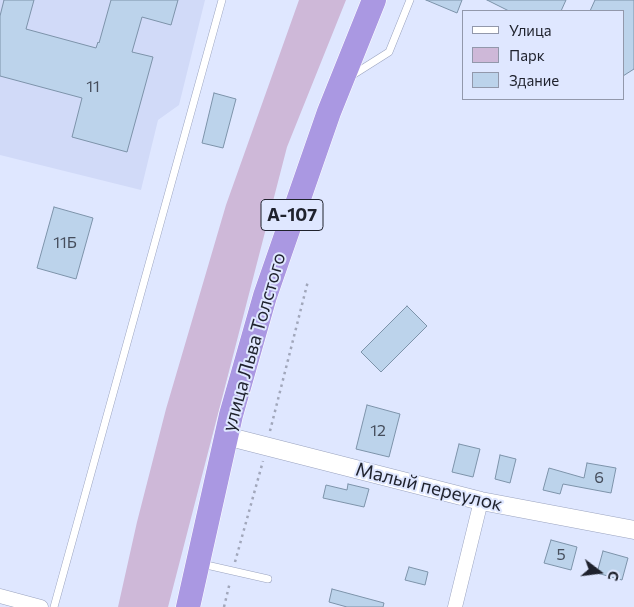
<!DOCTYPE html>
<html>
<head>
<meta charset="utf-8">
<style>
	body { margin:0 }
	#map { position:relative; width:634px; height:607px; overflow:hidden; background:#dfe7ff; font-family:Commissioner,sans-serif }
	canvas { display:block }
	.legend { position:absolute; left:462px; top:10px; width:162px; height:90px; box-sizing:border-box; background:#dfe7ff; border:1px solid #9298ab; margin:0; padding:6px 9px; list-style:none; font-size:15px; color:#1f222d }
	.legend li { display:flex; align-items:center; gap:10px; height:25px }
	.legend b { width:25px; border:1px solid #9298ab }
	.north { position:absolute; left:574px; top:547px; width:50px; height:50px; -webkit-text-stroke:4px #dfe7ff; paint-order:stroke; rotate:105deg; font-size:14px; font-weight:700; line-height:20px; text-align:center; color:#1f222d }
	.north::after { content:''; display:block; margin:auto; width:18px; height:22px; background:#1f222d; clip-path:polygon(50% 0,100% 100%,50% 72%,0 100%) }
</style>
</head>
<body>
<div id="map">
<canvas width="634" height="607"></canvas>
<ul class="legend">
<li><b style="height:6px;background:#fff"></b>Улица</li>
<li><b style="height:14px;background:#ceb8d8"></b>Парк</li>
<li><b style="height:14px;background:#bcd3eb"></b>Здание</li>
</ul>
<div class="north">С</div>
</div>
<script>
const g = document.querySelector('canvas').getContext('2d');
g.lineJoin = 'round';
function paint(path, color) { g.fillStyle = color; g.fill(path, 'evenodd'); }
const poly = rows => new Path2D(rows.map(r => 'M' + r).join(''));
function trace(path, color, width, dash) { g.strokeStyle = color; g.lineWidth = width; g.lineCap = dash ? 'butt' : 'round'; g.setLineDash(dash || []); g.stroke(path); }
function drawText(font, color, halo, rows, align = 'center') {
  g.font = font + ' Commissioner,sans-serif'; g.lineWidth = 4; g.setLineDash([]); g.textBaseline = 'middle'; g.strokeStyle = halo; g.fillStyle = color; for (const [text, x, y, turn = 0] of rows) {
    g.save(); g.translate(x, y); g.rotate((+turn || 0) * Math.PI / 180); g.textAlign = isNaN(turn) ? turn : align; if (halo) g.strokeText(text, 0, 0); g.fillText(text, 0, 0); g.restore();
  }
}
paint(poly([
	[0,0,205,0,179,105,158,120,141,190,0,155]
]), '#d1daf8');
paint(poly([
	[299,0,346,0,287,147,168,607,118,607,137,522,166,409,226,205]
]), '#ceb8d8');
const building = poly([
	[4,0,34,0,26,29,96,48,98,42,99,43,111,0,178,0,171,25,142,17,132,52,153,57,127,152,72,137,82,98,0,76,0,16,4,0],
	[426,0,462,0,457,13,426,0],
	[487,0,566,0,561,11,509,11,487,0],
	[595,0,634,0,634,69,623,76,623,11,590,11,595,0],
	[214,93,236,99,223,148,202,143,214,93],
	[54,207,93,218,76,279,37,268,54,207],
	[407,306,427,326,381,372,361,352,407,306],
	[367,405,400,414,389,457,356,449,367,405],
	[459,444,480,449,473,477,452,472,459,444],
	[500,455,516,459,510,483,495,479,500,455],
	[587,463,616,468,611,493,563,484,560,494,543,490,549,468,584,478,587,463],
	[348,484,369,489,364,507,323,498,326,485,347,490,348,484],
	[551,540,577,547,571,570,544,563,551,540],
	[603,551,628,558,622,580,597,573,603,551],
	[409,567,428,572,425,585,405,580,409,567],
	[332,589,384,603,383,607,347,607,329,602,332,589]
]);
paint(building, '#bcd3eb');
trace(building, '#7d93aa', 1);
const service = poly([
	[351,76,389,52,410,0],
	[202,564,268,579],
	[54,607,222,0]
]);
const minor = poly([
	[0,596,41,607],
	[455,607,481,501]
]);
const tertiary = poly([
	[226,436,481,501,634,530]
]);
const trunk = poly([
	[188,607,231,415,265,296,329,112,374,0]
]);
trace(service, '#9aa3bf', 8);
trace(minor, '#9aa3bf', 15);
trace(tertiary, '#9aa3bf', 19);
trace(trunk, '#fff', 25);
trace(poly([
	[270,431,308,281],
	[235,562,263,461],
	[224,607,230,582]
]), '#a1a7bb', 2.5, [2.5, 4]);
trace(service, '#fff', 7);
trace(minor, '#fff', 14);
trace(tertiary, '#fff', 18);
trace(trunk, '#aa98e2', 24);
drawText('16px', '#464e5c', null, [
	["11",93,87],
	["11Б",65,243],
	["12",378,431],
	["6",599,478],
	["5",561,555]
]);
for (const [x, y, w] of [
	[292,215,62]
]) { const box = new Path2D(); box.roundRect(x - w / 2, y - 15.5, w, 31, 4); g.fillStyle = '#dfe7ff'; g.fill(box); trace(box, '#1f222d', 1); }
drawText('bold 18px', '#1f222d', null, [
	["А-107",292,215]
]);
drawText('19px', '#1f222d', '#dfe7ff', [
	["улица Льва Толстого",254,342,-74],
	["Малый переулок",429,487,14]
]);
</script>
</body>
</html>
